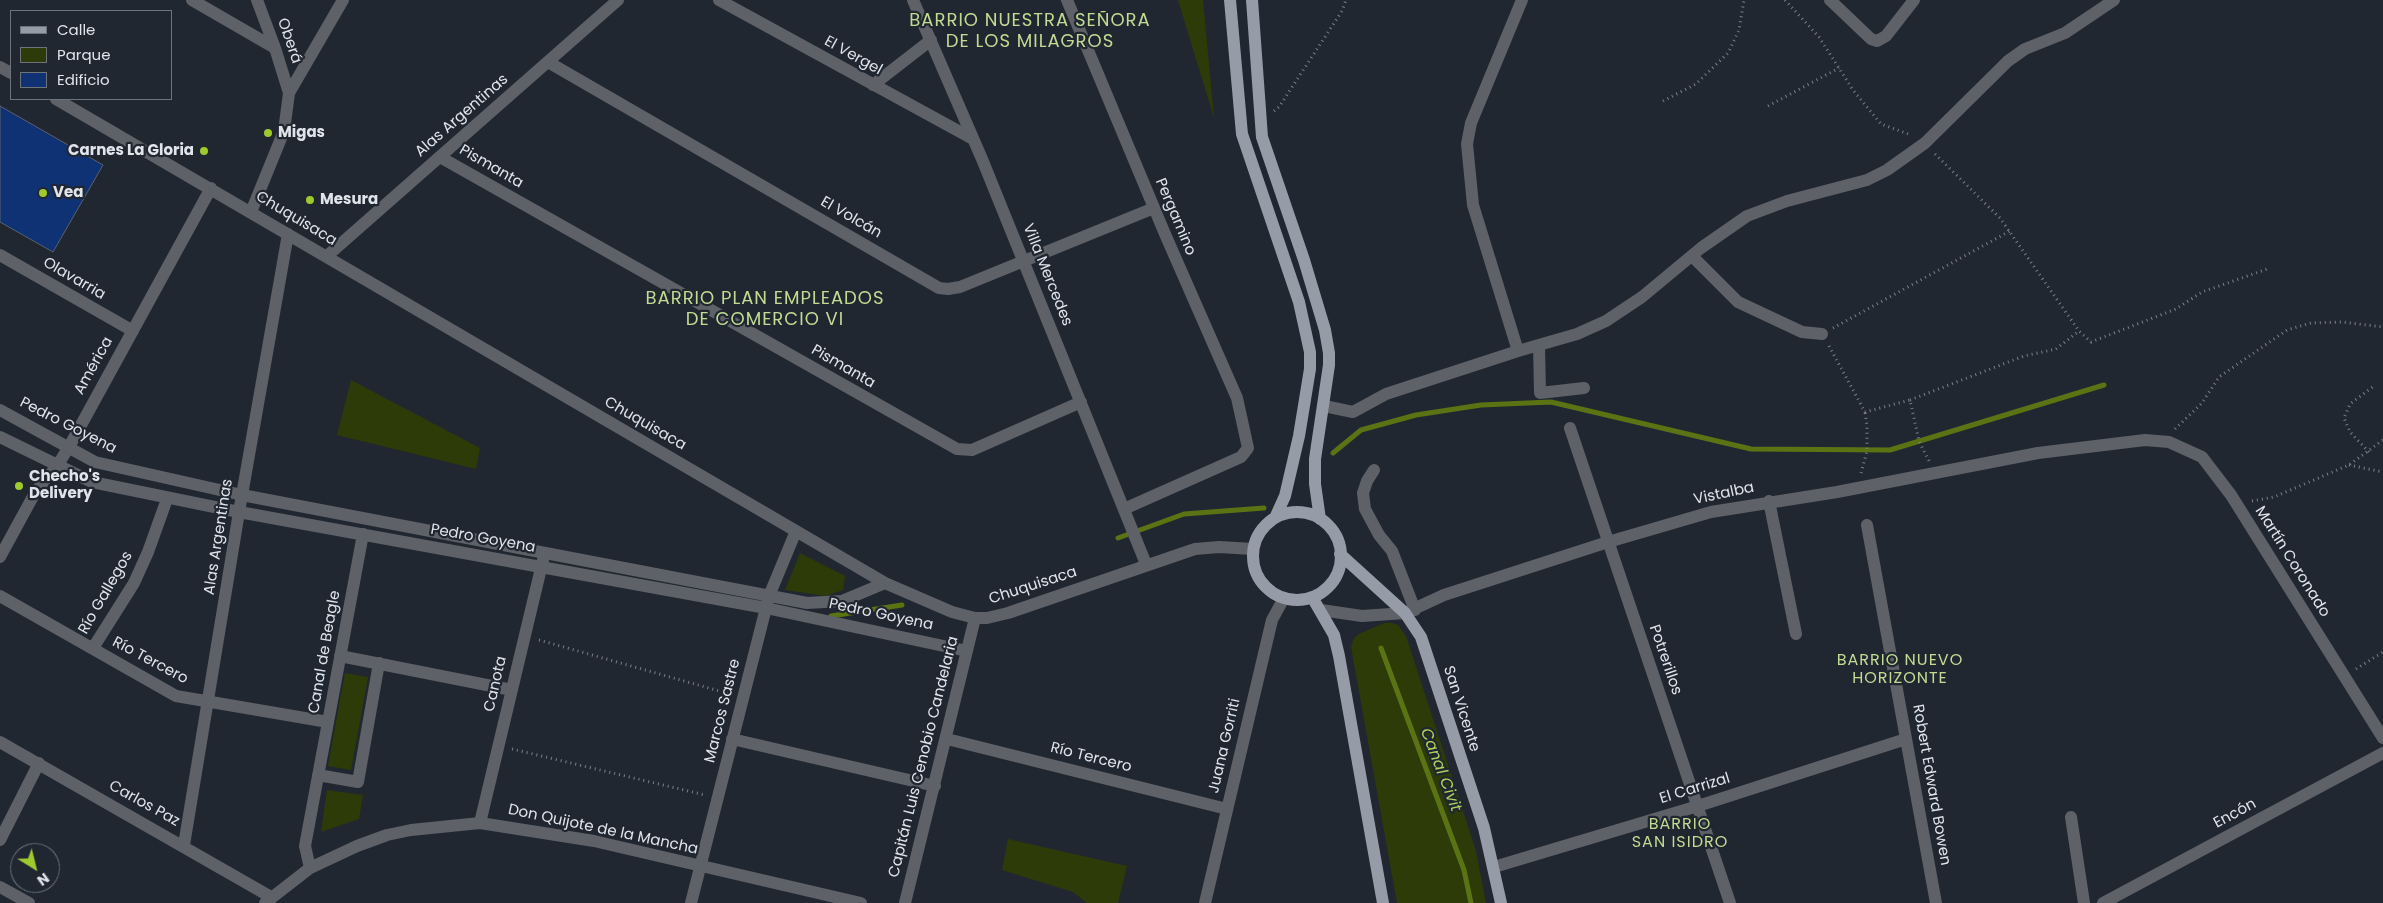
<!DOCTYPE html>
<html>
<head>
<meta charset="utf-8">
<style>
	body { margin:0 }
	#map { position:relative; width:2383px; height:903px; overflow:hidden; background:#212731; font-family:Poppins,sans-serif }
	canvas { display:block }
	.legend { position:absolute; left:10px; top:10px; width:162px; height:90px; box-sizing:border-box; background:#212731; border:1px solid #6d737b; margin:0; padding:6px 9px; list-style:none; font-size:15px; color:#e0e4eb }
	.legend li { display:flex; align-items:center; gap:10px; height:25px }
	.legend b { width:25px; border:1px solid #6d737b }
	.north { position:absolute; left:10px; top:843px; width:50px; height:50px; box-sizing:border-box; background:#212731; border:1px solid #6d737b; border-radius:50%; rotate:144deg; font-size:14px; font-weight:700; line-height:20px; text-align:center; color:#e0e4eb }
	.north::after { content:''; display:block; margin:auto; width:18px; height:22px; background:#9fca2e; clip-path:polygon(50% 0,100% 100%,50% 72%,0 100%) }
</style>
</head>
<body>
<div id="map">
<canvas width="2383" height="903"></canvas>
<ul class="legend">
<li><b style="height:6px;background:#959ca7"></b>Calle</li>
<li><b style="height:14px;background:#2c3b08"></b>Parque</li>
<li><b style="height:14px;background:#0f3275"></b>Edificio</li>
</ul>
<div class="north">N</div>
</div>
<script>
const g = document.querySelector('canvas').getContext('2d');
g.lineJoin = 'round';
function paint(path, color) { g.fillStyle = color; g.fill(path, 'evenodd'); }
const poly = rows => new Path2D(rows.map(r => 'M' + r).join(''));
function trace(path, color, width, dash) { g.strokeStyle = color; g.lineWidth = width; g.lineCap = dash ? 'butt' : 'round'; g.setLineDash(dash || []); g.stroke(path); }
function drawText(font, color, halo, rows, align = 'center') {
  g.font = font + ' Poppins,sans-serif'; g.lineWidth = 4.5; g.setLineDash([]); g.textBaseline = 'middle'; g.strokeStyle = halo; g.fillStyle = color; for (const [text, x, y, turn = 0] of rows) {
    g.save(); g.translate(x, y); g.rotate((+turn || 0) * Math.PI / 180); g.textAlign = isNaN(turn) ? turn : align; if (halo) g.strokeText(text, 0, 0); g.fillText(text, 0, 0); g.restore();
  }
}
paint(poly([
	[1178,0,1203,0,1214,118],
	[351,380,480,448,476,469,337,435],
	[800,553,845,576,843,590,826,596,785,590],
	[1384,623,1392,623,1398,625,1406,636,1476,851,1486,903,1397,903,1351,647,1354,638,1359,634],
	[345,673,368,677,351,770,328,766],
	[327,790,363,795,359,819,321,832],
	[1008,839,1127,866,1118,903,1087,903,1073,892,1002,870]
]), '#2c3b08');
trace(poly([
	[1333,453,1361,430,1416,415,1481,405,1551,402,1751,449,1890,450,2104,385],
	[1118,538,1184,514,1264,508],
	[831,616,902,605],
	[1381,648,1464,870,1471,903]
]), '#5a7414', 5);
const building = poly([
	[0,106,103,165,53,252,0,222,0,106]
]);
paint(building, '#0f3275');
trace(building, '#5a616d', 1);
trace(poly([
	[1785,0,1819,37,1853,90,1881,124,1911,135],
	[1663,101,1696,84,1728,53,1739,30,1744,0],
	[1768,106,1839,68],
	[1274,111,1279,107,1342,11,1346,0],
	[1935,154,2000,218,2079,331,2091,342,2176,309,2202,292,2270,268],
	[1833,328,2010,231],
	[1829,346,1865,412,1910,400,1919,441,1929,461],
	[1910,400,2024,356,2056,349,2079,331],
	[2175,429,2202,403,2219,377,2287,330,2311,323,2342,322,2383,327],
	[2369,452,2350,432,2344,418,2350,404,2374,386],
	[2349,465,2383,472],
	[1861,473,1867,451,1867,426,1865,412],
	[2252,501,2274,497,2349,465,2383,440],
	[539,640,730,694],
	[2356,669,2383,652],
	[512,749,705,795]
]), '#7b8088', 3, [1, 4]);
trace(poly([
	[192,0,275,48],
	[257,0,275,48,289,93],
	[719,0,973,139],
	[913,0,982,159,1146,564],
	[1067,0,1165,234,1237,398,1248,448,1241,457,1124,509],
	[1830,0,1871,39,1877,41,1886,36,1914,0],
	[548,62,939,288,948,289,960,287,1154,208],
	[0,67,11,73],
	[873,85,931,40],
	[56,99,885,583,952,612,975,618,987,618,1008,613,1195,549,1219,547,1253,549],
	[440,157,957,449,972,450,1081,402],
	[251,212,284,131,289,93,343,0],
	[0,255,133,331],
	[327,256,618,0],
	[1692,256,1738,302,1802,332,1822,334],
	[1539,345,1540,393,1584,388],
	[1518,351,1473,205,1467,144,1471,123,1522,0],
	[1324,406,1353,412,1386,394,1518,351,1577,334,1606,321,1642,297,1701,248,1747,216,1787,201,1867,180,1887,170,1925,143,2008,61,2025,49,2065,33,2114,0],
	[0,410,95,462,242,495,807,603,842,601,885,583],
	[1570,428,1730,903],
	[0,437,92,482,239,512,766,608,967,651],
	[1374,470,1367,481,1363,493,1365,509,1379,535,1392,551,1415,610],
	[1769,501,1796,634],
	[1867,525,1936,903],
	[0,557,36,491,57,466,69,447,211,188],
	[0,596,176,696,328,722],
	[1321,610,1362,616,1405,613,1444,595,1608,542,1711,512,1837,492,2038,453,2145,440,2169,442,2202,457,2231,495,2383,738],
	[93,648,134,583,148,552,167,499],
	[340,656,512,690],
	[732,739,935,786],
	[947,739,1227,809],
	[0,742,271,897],
	[318,775,358,782,379,663],
	[2071,817,2084,903],
	[480,823,543,560],
	[0,840,39,763],
	[184,845,239,512,288,234],
	[1494,867,1698,806,1906,739],
	[310,868,305,846,363,534],
	[0,887,29,903],
	[265,903,310,868,357,846,387,835,411,830,480,823,594,841,861,903],
	[691,903,769,596,796,531],
	[905,903,975,618],
	[1205,903,1272,620,1284,598],
	[2103,903,2383,753]
]), '#5e6167', 12);
trace(poly([
	[1230,0,1242,134,1299,302,1310,352,1310,369,1299,436,1285,496,1275,518],
	[1252,0,1262,137,1304,260,1325,330,1329,353,1329,365,1315,459,1315,484,1320,519],
	'1253 556a44 44 0 1 1 88 0a44 44 0 1 1-88 0Z',
	[1340,554,1405,613,1421,637,1484,828,1501,903],
	[1312,597,1334,635,1339,656,1383,903]
]), '#959ca7', 12);
for (const [x, y, r, color] of [
	[268,133,5,"#9fca2e"],
	[204,151,5,"#9fca2e"],
	[43,193,5,"#9fca2e"],
	[310,200,5,"#9fca2e"],
	[19,486,5,"#9fca2e"]
]) { const dot = new Path2D(); dot.arc(x, y, r, 0, 2 * Math.PI); g.fillStyle = color; g.fill(dot); trace(dot, '#212731', 2); }
drawText('15px', '#e0e4eb', '#212731', [
	["Oberá",289,41,71],
	["El Vergel",853,56,29],
	["Alas Argentinas",462,116,-41],
	["Pismanta",491,167,30],
	["Pergamino",1175,217,67],
	["El Volcán",851,218,30],
	["Chuquisaca",296,219,31],
	["Villa Mercedes",1047,275,68],
	["Olavarria",74,279,30],
	["América",94,366,-61],
	["Pismanta",843,367,30],
	["Chuquisaca",645,424,30],
	["Pedro Goyena",68,426,27],
	["Vistalba",1724,494,-12],
	["Alas Argentinas",219,537,-81],
	["Pedro Goyena",483,539,10],
	["Martín Coronado",2292,562,58],
	["Chuquisaca",1033,586,-18],
	["Río Gallegos",106,593,-60],
	["Pedro Goyena",881,615,12],
	["Canal de Beagle",325,652,-80],
	["Potrerillos",1665,660,71],
	["Río Tercero",150,661,28],
	["Canota",496,684,-77],
	["San Vicente",1461,709,72],
	["Marcos Sastre",723,711,-76],
	["Juana Gorriti",1225,746,-77],
	["Capitán Luis Cenobio Candelaria",924,757,-76],
	["Río Tercero",1091,758,14],
	["Robert Edward Bowen",1931,785,80],
	["El Carrizal",1695,789,-17],
	["Carlos Paz",144,804,29],
	["Encón",2235,814,-28],
	["Don Quijote de la Mancha",603,830,12]
]);
drawText('bold 15px', '#e0e4eb', '#212731', [
	["Migas",278,133],
	["Carnes La Gloria",194,151,"right"],
	["Vea",53,193],
	["Mesura",320,200],
	["Checho's",29,477],
	["Delivery",29,494]
], 'left');
g.letterSpacing = '1px';
drawText('16px', '#c1db92', '#212731', [
	["BARRIO NUEVO",1900,661],
	["HORIZONTE",1900,679],
	["BARRIO",1680,825],
	["SAN ISIDRO",1680,843]
]);
g.letterSpacing = '0px';
drawText('italic 16px', '#acd15c', '#212731', [
	["Canal Civit",1440,770,69]
]);
g.letterSpacing = '1px';
drawText('18px', '#c1db92', '#212731', [
	["BARRIO NUESTRA SEÑORA",1030,21],
	["DE LOS MILAGROS",1030,42],
	["BARRIO PLAN EMPLEADOS",765,299],
	["DE COMERCIO VI",765,320]
]);
g.letterSpacing = '0px';
</script>
</body>
</html>
